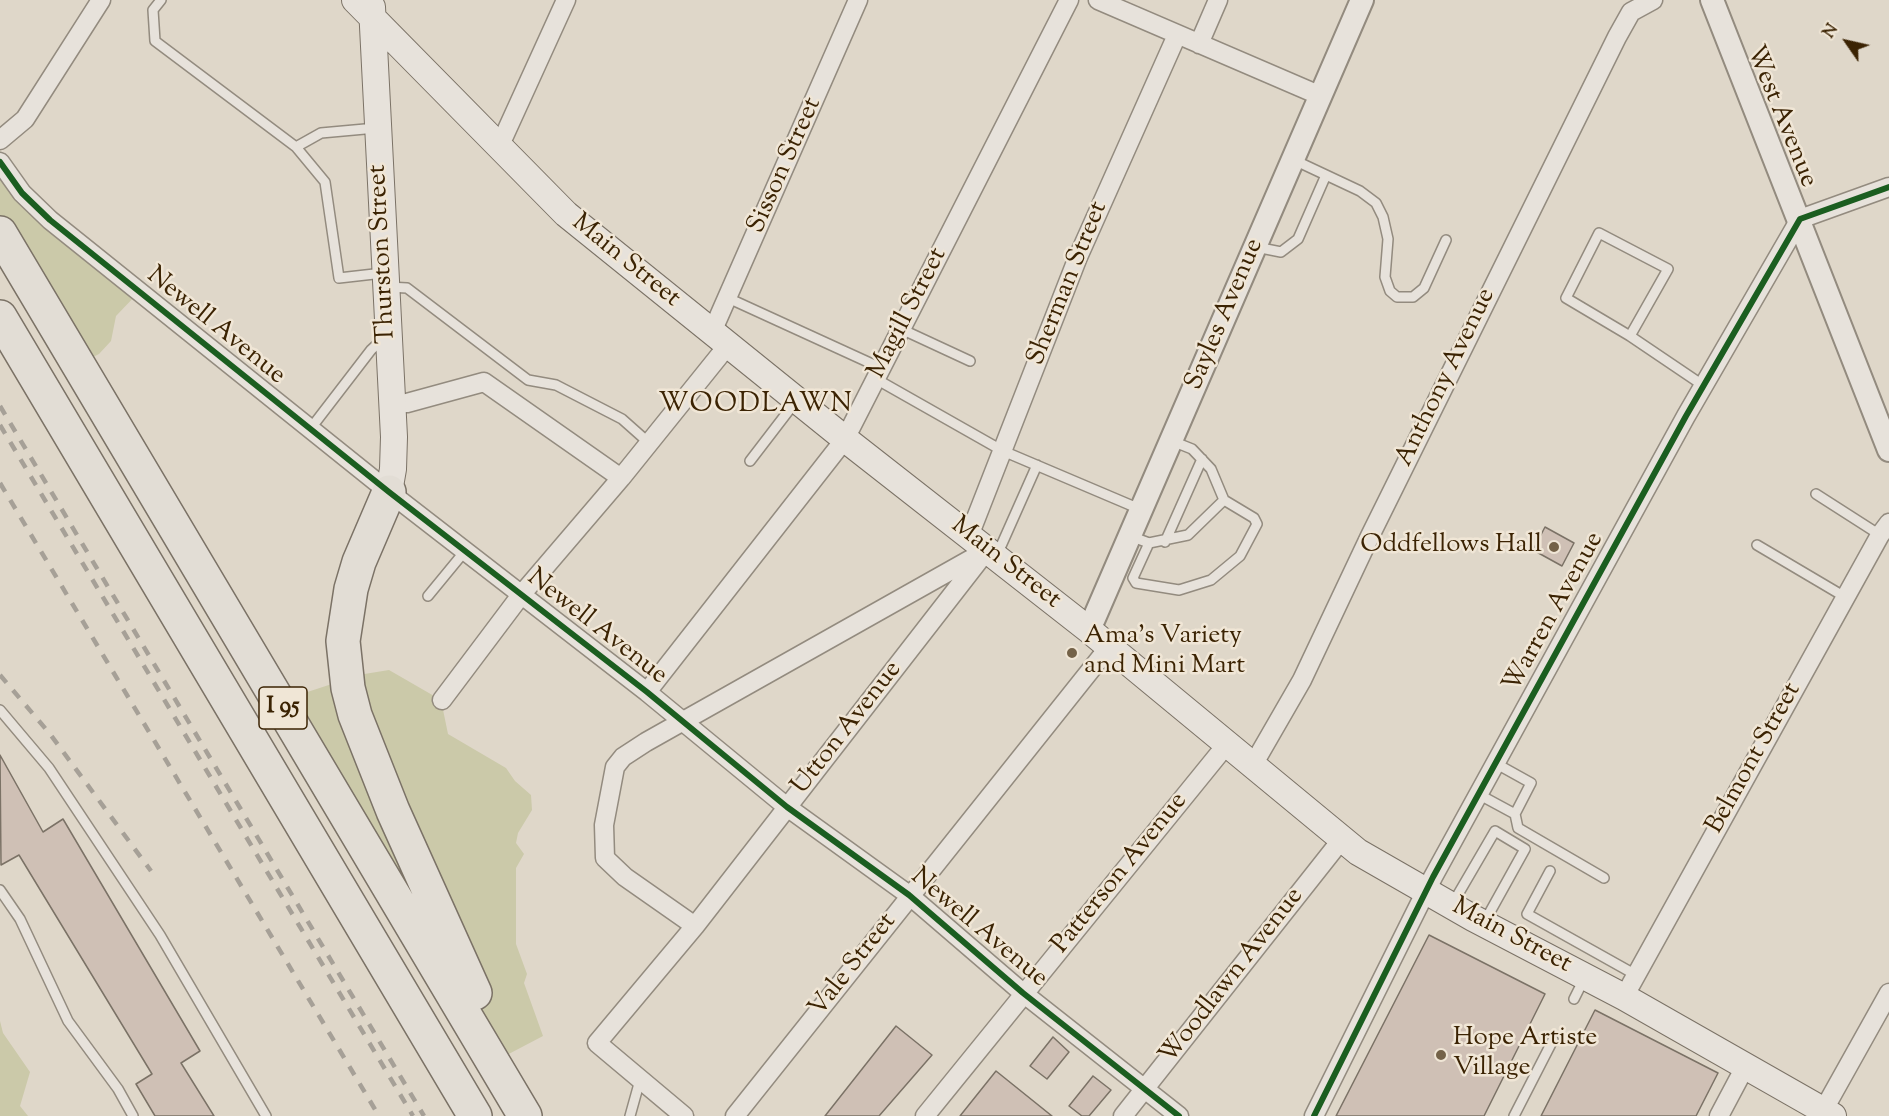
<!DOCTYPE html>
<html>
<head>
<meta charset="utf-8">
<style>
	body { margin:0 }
	#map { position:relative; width:1889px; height:1116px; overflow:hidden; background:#dfd7c9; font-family:"Sorts Mill Goudy",serif }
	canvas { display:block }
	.north { position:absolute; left:1817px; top:12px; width:60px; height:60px; -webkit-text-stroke:4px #f0e6d6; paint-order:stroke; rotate:304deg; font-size:16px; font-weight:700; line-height:24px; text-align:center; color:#3b2303 }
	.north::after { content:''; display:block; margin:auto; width:21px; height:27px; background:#3b2303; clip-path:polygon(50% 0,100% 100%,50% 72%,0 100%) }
</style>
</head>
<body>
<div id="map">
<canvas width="1889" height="1116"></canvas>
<div class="north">N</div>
</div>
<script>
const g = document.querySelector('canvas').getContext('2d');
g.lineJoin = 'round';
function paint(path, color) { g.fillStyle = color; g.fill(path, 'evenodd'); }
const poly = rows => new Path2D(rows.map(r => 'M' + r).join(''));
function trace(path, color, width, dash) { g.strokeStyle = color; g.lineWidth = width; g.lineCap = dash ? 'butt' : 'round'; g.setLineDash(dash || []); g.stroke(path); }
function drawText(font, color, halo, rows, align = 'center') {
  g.font = font + ' "Sorts Mill Goudy",serif'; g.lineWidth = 5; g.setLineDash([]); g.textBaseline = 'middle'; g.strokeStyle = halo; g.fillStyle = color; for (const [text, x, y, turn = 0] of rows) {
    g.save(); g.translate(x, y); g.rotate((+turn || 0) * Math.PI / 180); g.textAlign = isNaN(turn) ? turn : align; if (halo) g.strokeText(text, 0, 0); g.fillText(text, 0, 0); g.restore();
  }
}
paint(poly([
	[0,150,4,165,137,294,116,316,111,341,99,354,81,363,0,231],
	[389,670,441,700,448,734,506,768,515,781,531,795,532,810,518,833,516,843,524,854,516,868,516,944,527,974,524,983,543,1036,503,1057,280,701,341,681,346,677],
	[0,1021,3,1033,30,1072,20,1106,28,1116,0,1116]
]), '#cbc9a9');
const building = poly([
	[1545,527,1574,543,1562,566,1533,550,1545,527],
	[0,755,43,832,63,819,200,1051,181,1063,214,1116,155,1116,136,1084,152,1074,19,855,1,865,0,755],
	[1429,935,1545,994,1484,1116,1336,1116,1429,935],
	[1595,1010,1718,1073,1696,1116,1541,1116,1595,1010],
	[896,1026,932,1055,879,1116,825,1116,896,1026],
	[1053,1037,1069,1052,1047,1079,1030,1066,1053,1037],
	[996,1071,1052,1116,960,1116,996,1071],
	[1093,1076,1111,1090,1089,1116,1082,1116,1069,1106,1093,1076]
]);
paint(building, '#cfc0b5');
trace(building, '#7b7266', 1.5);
const service = poly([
	[161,0,153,10,155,41,296,147,321,133,376,128],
	[296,147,325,182,339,278,383,273],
	[1294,160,1360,191,1376,203,1383,217,1388,239,1385,277,1390,291,1397,297,1413,297,1424,288,1446,240],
	[1256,247,1281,252,1298,239,1326,175],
	[388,287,407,288,528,380,556,385,622,419,649,443],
	[728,298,881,368],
	[901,329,970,361],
	[1630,336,1566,298,1599,233,1668,269,1630,336,1704,386],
	[876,379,1003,451,1142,510],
	[311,428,371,350,385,337],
	[750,461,796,401],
	[1816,494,1880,535],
	[1130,536,1149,543,1188,535,1224,500],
	[1165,542,1202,459],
	[1149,543,1133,578,1136,583,1179,590,1211,580,1240,556,1257,524,1254,518,1224,500,1211,469,1192,449,1172,441],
	[1757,545,1845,597],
	[997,555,1037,465],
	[428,596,465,551],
	[0,710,49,768,160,935,266,1116],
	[1495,763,1531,783,1515,814,1518,828,1604,878],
	[1478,794,1515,814],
	[1550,871,1527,914,1636,975],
	[0,890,20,919,68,1021,118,1089,133,1116],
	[1453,903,1495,831,1525,849,1485,921],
	[1574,999,1584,979],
	[630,1116,640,1080],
	[1514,1116,1553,1040]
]);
const minor = poly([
	[1098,0,1321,96],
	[1199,44,1218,0],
	[0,140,25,119,101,0],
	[500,145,566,0],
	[0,162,22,193,50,220,389,492,647,692,787,807,909,895,1023,993,1179,1116],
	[712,332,858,0],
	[390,404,407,403,484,382,621,478],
	[969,536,1078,257,1177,35],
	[647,692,845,439,1069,0],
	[442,700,521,595,621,478,728,345],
	[1253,765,1302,680,1370,536,1617,37,1631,12,1653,0],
	[695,926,625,877,605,858,604,825,615,767,623,757,646,742,980,554],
	[1624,997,1880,535,1889,523],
	[1823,1111,1889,993],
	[684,1116,597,1043,695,926,987,550],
	[735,1116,1109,647],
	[925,1116,1227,744],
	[1123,1116,1342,839],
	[1314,1116,1433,877,1686,416,1800,219,1889,187],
	[1719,1116,1745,1067]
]);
const tertiary = poly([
	[1712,0,1889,450],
	[1089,630,1362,0]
]);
const secondary = poly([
	[355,0,566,214,845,439,1089,630,1358,852,1473,918,1624,997,1833,1116],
	[372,7,394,437,393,469,389,492]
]);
const motorway = poly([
	[0,233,525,1116],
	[0,317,475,1116],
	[389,492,359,562,351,589,343,641,348,688,355,715,393,811,475,993]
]);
trace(service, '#938b7f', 12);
trace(minor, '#938b7f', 21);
trace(tertiary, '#938b7f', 26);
trace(secondary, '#7b7266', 28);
trace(motorway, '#7b7266', 36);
trace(service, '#e7e2db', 9);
trace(minor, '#e7e2db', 18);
trace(tertiary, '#e7e2db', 22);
trace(secondary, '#e7e2db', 26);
trace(motorway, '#e2ddd5', 33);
trace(poly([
	[0,406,424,1116],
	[0,425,413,1116],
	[0,483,379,1116],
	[0,675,50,734,151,871]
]), '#a6a097', 4.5, [10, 10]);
trace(poly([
	[0,162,22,193,50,220,389,492,647,692,787,807,909,895,1023,993,1179,1116],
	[1314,1116,1433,877,1686,416,1800,219,1889,187]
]), '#1b5e20', 6);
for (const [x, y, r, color] of [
	[1554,547,6,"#746248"],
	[1072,653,6,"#746248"],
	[1441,1055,6,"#746248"]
]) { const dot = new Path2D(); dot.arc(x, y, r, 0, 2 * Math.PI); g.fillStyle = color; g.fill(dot); trace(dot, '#f0e6d6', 2); }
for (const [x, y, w] of [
	[283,708,48]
]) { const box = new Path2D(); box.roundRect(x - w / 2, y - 21, w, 42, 4.5); g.fillStyle = '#f0e6d6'; g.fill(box); trace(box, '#3b2303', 1.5); }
drawText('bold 24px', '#3b2303', null, [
	["I 95",283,708]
]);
drawText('26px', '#3b2303', '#f0e6d6', [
	["West Avenue",1780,117,68],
	["Sisson Street",786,166,-66],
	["Thurston Street",384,254,-93],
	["Main Street",625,262,39],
	["Sherman Street",1069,284,-68],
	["Magill Street",909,314,-63],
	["Sayles Avenue",1226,315,-67],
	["Newell Avenue",215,327,39],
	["Anthony Avenue",1447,378,-64],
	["Main Street",1005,564,38],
	["Warren Avenue",1555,613,-61],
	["Newell Avenue",596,628,38],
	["Utton Avenue",848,729,-52],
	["Belmont Street",1755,759,-61],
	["Patterson Avenue",1121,874,-51],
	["Newell Avenue",978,929,40],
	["Main Street",1511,937,28],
	["Vale Street",854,966,-52],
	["Woodlawn Avenue",1233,977,-52]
]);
drawText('26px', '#3b2303', '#f0e6d6', [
	["Oddfellows Hall",1542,547,"right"],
	["Ama's Variety",1084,638],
	["and Mini Mart",1084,668],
	["Hope Artiste",1453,1040],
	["Village",1453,1070]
], 'left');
g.letterSpacing = '1.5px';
drawText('27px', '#3b2303', '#f0e6d6', [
	["WOODLAWN",756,406]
]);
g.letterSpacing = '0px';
</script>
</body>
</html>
